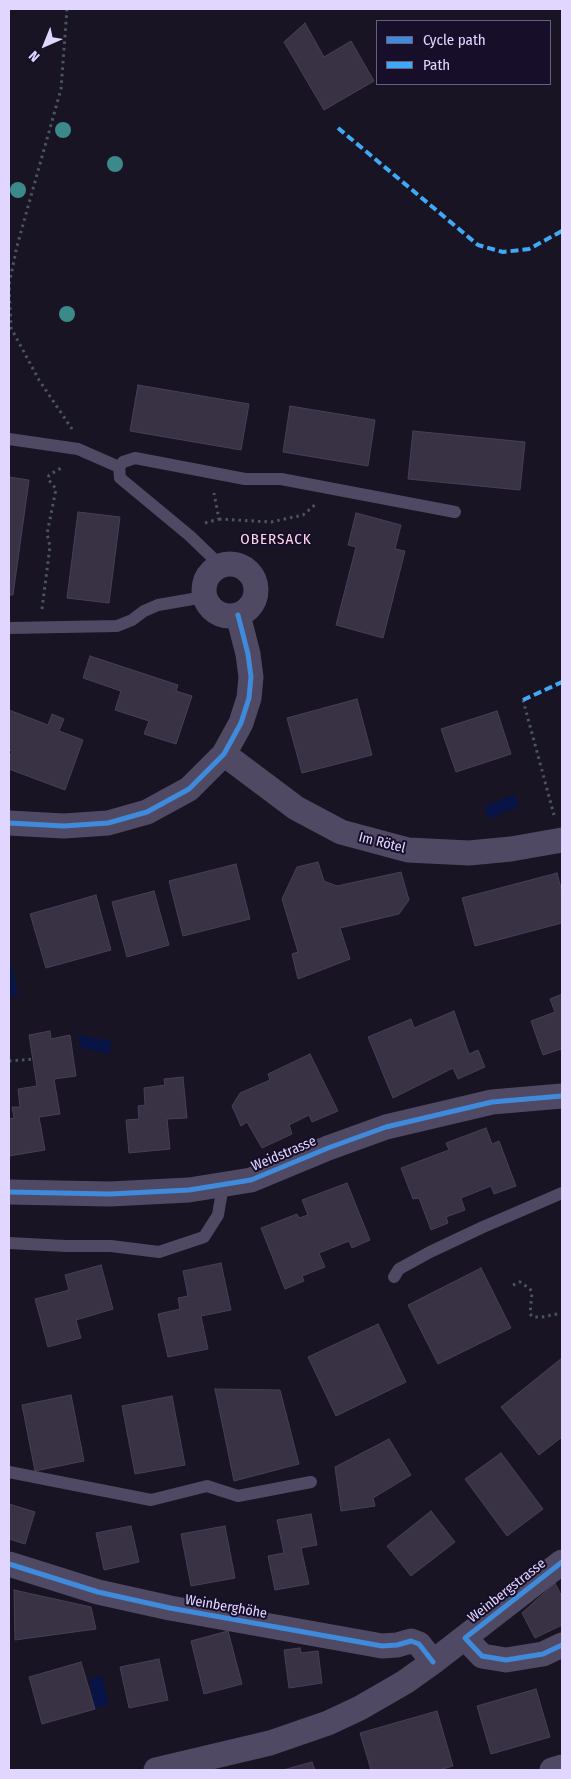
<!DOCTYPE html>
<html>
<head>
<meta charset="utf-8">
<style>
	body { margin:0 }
	#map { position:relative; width:571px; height:1779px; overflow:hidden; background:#191423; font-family:"Fira Sans Condensed",sans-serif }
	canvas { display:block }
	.frame { position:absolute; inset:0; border:10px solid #e1d6ff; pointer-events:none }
	.legend { position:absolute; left:376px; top:20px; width:175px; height:65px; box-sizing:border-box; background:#170e29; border:1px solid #685e7f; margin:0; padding:6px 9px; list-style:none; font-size:15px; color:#e1d6ff }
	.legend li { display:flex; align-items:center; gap:10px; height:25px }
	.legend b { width:25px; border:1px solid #685e7f }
	.north { position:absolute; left:20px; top:20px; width:50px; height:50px; -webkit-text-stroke:4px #170e29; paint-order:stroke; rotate:224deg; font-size:14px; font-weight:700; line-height:20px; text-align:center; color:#e1d6ff }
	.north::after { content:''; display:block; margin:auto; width:18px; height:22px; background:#e1d6ff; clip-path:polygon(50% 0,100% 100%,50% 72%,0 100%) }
</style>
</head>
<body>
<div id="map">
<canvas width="571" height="1779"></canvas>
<div class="frame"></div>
<ul class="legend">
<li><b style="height:6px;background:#408adc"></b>Cycle path</li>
<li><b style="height:6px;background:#3fa9f5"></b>Path</li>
</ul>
<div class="north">N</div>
</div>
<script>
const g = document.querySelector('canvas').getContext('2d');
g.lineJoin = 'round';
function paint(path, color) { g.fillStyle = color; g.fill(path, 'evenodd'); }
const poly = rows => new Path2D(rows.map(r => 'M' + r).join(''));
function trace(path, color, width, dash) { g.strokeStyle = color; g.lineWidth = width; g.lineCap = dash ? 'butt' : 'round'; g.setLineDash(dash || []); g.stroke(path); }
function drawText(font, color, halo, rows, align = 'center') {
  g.font = font + ' "Fira Sans Condensed",sans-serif'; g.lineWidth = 4; g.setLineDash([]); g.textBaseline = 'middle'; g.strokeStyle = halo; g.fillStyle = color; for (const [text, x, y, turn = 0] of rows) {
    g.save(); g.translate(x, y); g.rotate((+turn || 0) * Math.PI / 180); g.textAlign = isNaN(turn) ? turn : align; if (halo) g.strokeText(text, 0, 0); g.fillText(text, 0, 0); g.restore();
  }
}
paint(poly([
	[514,794,519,806,489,819,484,807],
	[12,965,18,995,9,997,9,966],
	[78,1035,112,1041,109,1054,81,1048],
	[102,1676,109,1705,95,1708,89,1679]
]), '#091446');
const building = poly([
	[305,23,324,57,351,41,374,81,324,110,284,42,305,23],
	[138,385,249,404,241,450,130,431,138,385],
	[290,406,375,420,368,466,283,452,290,406],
	[413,431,525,442,520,490,408,479,413,431],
	[9,477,29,480,13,595,9,595,9,477],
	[78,512,120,517,109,603,67,598,78,512],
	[356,513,401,525,395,549,405,551,383,638,336,625,356,547,348,545,356,513],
	[90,656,178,685,176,691,192,696,176,744,144,734,149,721,115,710,121,691,83,678,90,656],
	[357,699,372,755,302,773,287,718,357,699],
	[9,710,48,725,52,714,64,719,59,731,83,740,65,790,9,769,9,759,12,751,9,750,9,710],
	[497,711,511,754,456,772,441,729,497,711],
	[318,862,324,881,337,886,401,872,409,900,399,914,340,928,350,959,298,979,292,954,298,952,282,899,297,867,318,862],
	[236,864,250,919,183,936,169,881,236,864],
	[557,873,562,892,562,923,475,946,462,898,557,873],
	[154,891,169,945,127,957,112,902,154,891],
	[96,895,111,950,46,968,30,914,96,895],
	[562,994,562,1053,561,1049,543,1055,531,1021,555,1012,550,999,562,994],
	[454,1011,469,1054,478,1050,485,1067,458,1079,453,1068,393,1098,368,1037,411,1019,414,1028,454,1011],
	[50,1031,51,1039,70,1035,76,1076,54,1079,60,1114,39,1117,45,1150,9,1156,9,1119,14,1118,12,1107,20,1107,18,1089,37,1086,29,1035,50,1031],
	[310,1054,338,1111,312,1122,309,1115,289,1125,292,1134,262,1148,247,1122,241,1126,232,1106,240,1093,270,1080,268,1074,310,1054],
	[183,1077,187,1118,167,1119,170,1149,129,1153,126,1120,139,1119,138,1106,145,1105,144,1088,165,1085,164,1079,183,1077],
	[486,1128,492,1144,499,1141,516,1186,494,1194,491,1186,461,1198,465,1210,446,1217,448,1223,431,1230,419,1198,413,1199,401,1168,449,1150,446,1143,486,1128],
	[347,1183,370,1240,352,1248,349,1241,319,1253,325,1267,302,1276,304,1281,285,1289,261,1228,297,1214,299,1218,308,1215,302,1200,347,1183],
	[221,1263,231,1310,201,1316,208,1349,168,1357,158,1314,180,1309,178,1298,188,1296,183,1271,221,1263],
	[101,1265,113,1309,76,1320,81,1338,48,1347,35,1299,69,1290,65,1275,101,1265],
	[481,1268,511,1328,438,1364,408,1305,481,1268],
	[378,1324,406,1382,336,1416,308,1357,378,1324],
	[562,1358,562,1437,539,1455,501,1407,562,1358],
	[215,1389,280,1390,299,1464,234,1481,215,1389],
	[71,1395,84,1461,35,1471,22,1405,71,1395],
	[172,1396,185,1465,135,1474,122,1406,172,1396],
	[389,1439,411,1475,373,1498,375,1506,341,1511,335,1467,389,1439],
	[501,1453,543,1509,507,1536,465,1479,501,1453],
	[9,1504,35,1512,25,1544,9,1539,9,1504],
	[431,1511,455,1542,411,1576,387,1546,431,1511],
	[311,1514,317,1545,301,1548,309,1584,275,1590,268,1556,284,1553,277,1520,311,1514],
	[131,1526,139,1562,104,1570,96,1533,131,1526],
	[225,1526,235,1578,191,1586,181,1534,225,1526],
	[555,1583,562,1597,562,1625,535,1638,522,1613,555,1583],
	[14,1590,91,1607,96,1629,15,1640,14,1590],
	[228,1631,242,1684,204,1694,191,1641,228,1631],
	[300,1648,301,1653,318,1651,322,1683,289,1688,284,1650,300,1648],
	[159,1659,168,1700,129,1708,120,1667,159,1659],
	[81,1662,95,1709,42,1724,29,1677,81,1662],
	[536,1689,550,1737,491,1754,477,1706,536,1689],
	[437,1711,453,1766,439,1770,371,1770,360,1733,437,1711],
	[312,1762,315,1770,283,1770,312,1762]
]);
paint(building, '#393245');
trace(building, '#473f57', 1);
trace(poly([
	[67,9,61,89,17,246,9,285,11,328,39,380,72,429],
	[219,519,271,522,303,515,316,504],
	[205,523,219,519,214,493],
	[42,609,50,546,47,534,56,489,48,479,49,475,63,467],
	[523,700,554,815],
	[9,1061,33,1059],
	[513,1285,520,1282,530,1289,532,1293,530,1314,533,1317,542,1317,562,1313]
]), '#495466', 3, [2.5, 4]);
trace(poly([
	[9,439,78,449,119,467],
	[220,565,190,536,120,478,119,467,123,462,135,458,245,479,281,479,455,512],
	[9,628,117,626,132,620,144,611,158,605,204,597],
	[9,1243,66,1246,111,1246,159,1252,204,1237,218,1215,223,1185],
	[394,1277,399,1269,430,1252,483,1227,562,1193],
	[9,1472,151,1500,207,1486,238,1496,311,1482]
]), '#4f4964', 12);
trace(poly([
	'204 590a26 26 0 1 1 52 0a26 26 0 1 1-52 0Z',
	[224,754,296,808,341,832,408,850,469,853,511,849,562,840],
	[9,823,64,826,108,823,147,812,189,789,224,754,241,723,249,698,251,677,248,654,238,615],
	[9,1192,110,1194,189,1190,251,1180,328,1148,386,1127,492,1102,562,1096],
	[9,1564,98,1592,170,1608,382,1646,397,1645,411,1641,419,1644,433,1662],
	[465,1638,482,1656,506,1660,543,1654,562,1645],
	[156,1770,270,1743,328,1723,360,1708,405,1682,433,1662,562,1562],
	[552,1770,562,1767]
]), '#4f4964', 25);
trace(poly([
	[338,128,478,245,503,252,529,249,562,231],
	[523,700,562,682]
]), '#3fa9f5', 4, [8, 4]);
trace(poly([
	[9,823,64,826,108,823,147,812,189,789,224,754,241,723,249,698,251,677,248,654,238,615],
	[9,1192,110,1194,189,1190,251,1180,328,1148,386,1127,492,1102,562,1096],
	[562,1562,465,1638,482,1656,506,1660,543,1654,562,1645],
	[9,1564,98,1592,170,1608,382,1646,397,1645,411,1641,419,1644,433,1662]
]), '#408adc', 5);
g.fillStyle = '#3c8989';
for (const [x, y] of [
	[63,130],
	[115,164],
	[18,190],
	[67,314]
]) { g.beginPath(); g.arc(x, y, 8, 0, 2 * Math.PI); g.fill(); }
drawText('14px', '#e1d6ff', '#170e29', [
	["Im Rötel",382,843,14],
	["Weidstrasse",284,1154,-23],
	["Weinbergstrasse",507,1591,-38],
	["Weinberghöhe",226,1607,10]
]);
g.letterSpacing = '1px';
drawText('15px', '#ffd8ea', '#170e29', [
	["OBERSACK",276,540]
]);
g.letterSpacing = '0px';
</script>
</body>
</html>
